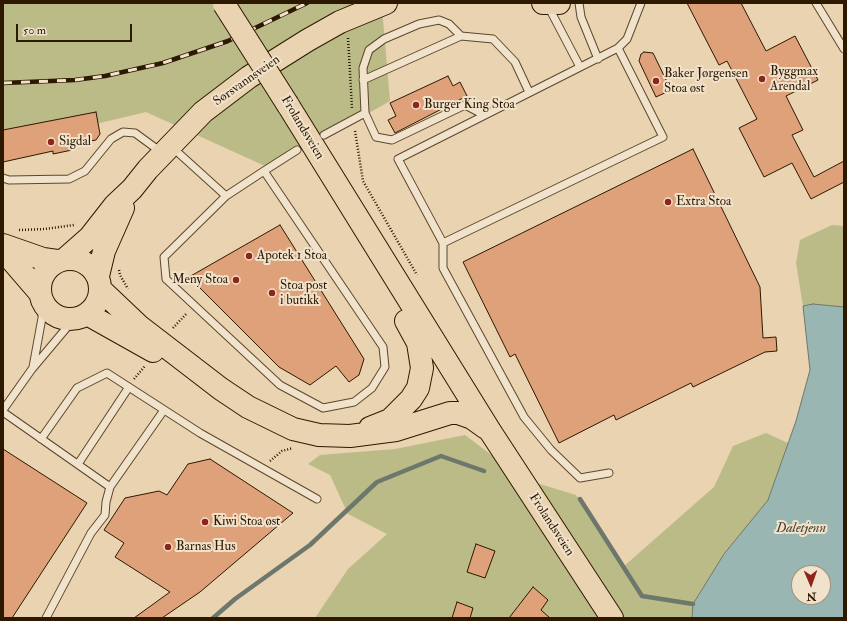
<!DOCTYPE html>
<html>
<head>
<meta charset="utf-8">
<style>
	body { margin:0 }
	#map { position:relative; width:847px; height:621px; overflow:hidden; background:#e9d3b1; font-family:"IM FELL Double Pica",serif }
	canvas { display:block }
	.frame { position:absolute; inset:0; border:4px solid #2d1800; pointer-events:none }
	.north { position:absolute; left:791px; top:565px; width:40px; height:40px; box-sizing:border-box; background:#f1e2cc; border:1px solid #a3917a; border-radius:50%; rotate:178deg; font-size:11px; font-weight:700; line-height:16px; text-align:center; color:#2d1800 }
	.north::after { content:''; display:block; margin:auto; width:14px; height:18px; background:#8f2418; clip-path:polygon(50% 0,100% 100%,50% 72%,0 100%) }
	.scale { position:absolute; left:16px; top:24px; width:116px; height:18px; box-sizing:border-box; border:2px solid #2d1800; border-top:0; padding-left:5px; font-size:12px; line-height:14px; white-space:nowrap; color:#2d1800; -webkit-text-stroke:3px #f1e2cc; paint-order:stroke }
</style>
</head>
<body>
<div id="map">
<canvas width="847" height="621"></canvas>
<div class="frame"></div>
<div class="north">N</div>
<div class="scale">50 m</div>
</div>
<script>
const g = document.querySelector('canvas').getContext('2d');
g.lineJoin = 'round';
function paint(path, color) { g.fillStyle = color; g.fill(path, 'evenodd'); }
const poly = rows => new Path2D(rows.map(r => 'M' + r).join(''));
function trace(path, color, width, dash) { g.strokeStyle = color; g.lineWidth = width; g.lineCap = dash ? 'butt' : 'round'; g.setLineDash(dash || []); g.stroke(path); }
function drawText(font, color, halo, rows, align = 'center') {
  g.font = font + ' "IM FELL Double Pica",serif'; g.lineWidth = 4; g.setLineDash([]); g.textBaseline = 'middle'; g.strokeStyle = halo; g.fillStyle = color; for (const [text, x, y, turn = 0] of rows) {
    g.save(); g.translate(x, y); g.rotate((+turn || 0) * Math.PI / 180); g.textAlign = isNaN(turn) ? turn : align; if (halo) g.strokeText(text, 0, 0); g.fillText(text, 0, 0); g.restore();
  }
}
paint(poly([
	[3,3,400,3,382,8,390,101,311,146,265,166,146,112,3,146],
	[832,225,844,226,844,307,813,304,803,306,796,263,800,240],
	[766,433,788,443,768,500,724,554,693,604,692,618,315,618,348,569,387,534,348,514,330,475,308,464,320,455,395,449,465,435,523,479,576,495,623,567,714,487,733,446]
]), '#bb8');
const water = poly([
	[813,304,844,307,844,618,692,618,693,604,724,554,768,500,796,421,810,370,803,306,813,304],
	[799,573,823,573,823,597,799,597,799,573]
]);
paint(water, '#99b6b3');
trace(water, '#6e776b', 1);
trace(poly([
	[580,499,642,596,693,604],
	[213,618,235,599,310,545,377,482,441,456,484,471]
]), '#6e776b', 4.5);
const building = poly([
	[687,3,741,3,766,51,795,36,818,80,786,96,803,130,792,135,814,177,844,161,844,182,811,199,792,163,764,177,739,128,757,119,727,61,719,65,687,3],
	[644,52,653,53,671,90,656,97,639,61,641,54,644,52],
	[448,76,453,86,460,82,467,96,395,133,388,120,396,116,390,103,448,76],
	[96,112,100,134,96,140,71,144,72,150,53,154,53,151,3,162,3,130,96,112],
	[693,149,760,287,763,338,776,337,777,351,765,352,693,387,691,383,616,420,614,415,559,443,515,354,510,357,463,262,693,149],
	[280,225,364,359,359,375,349,382,336,366,310,385,279,367,189,277,280,225],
	[3,449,87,503,12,618,3,618,3,449],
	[210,459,293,513,200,592,162,618,134,618,170,592,115,557,124,543,104,530,125,498,159,491,167,495,188,464,210,459],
	[476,544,495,551,485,578,467,572,476,544],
	[533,587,548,600,541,610,550,618,509,618,533,587],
	[457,602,473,608,470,618,452,618,457,602]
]);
paint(building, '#dea17a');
trace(building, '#2d1800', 1);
const service = poly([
	[579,3,581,17,598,59],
	[816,3,844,49],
	[548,6,580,67],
	[461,36,449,24,439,20,419,24,384,39,369,50,363,68,365,113,376,137,392,140,465,105,484,115],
	[363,80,461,36,493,39,515,62,529,92],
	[324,135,365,113],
	[173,148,226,196],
	[264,171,383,347,385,367,372,388,354,402,323,408,280,385,166,279,164,257,226,196,264,171,297,150],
	[3,178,9,180,69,179,85,171,111,139,123,132,135,133,161,152],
	[443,243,663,137,618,48],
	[33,367,42,318,42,299],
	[3,410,32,369,74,319],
	[3,412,110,487,106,502,105,515,91,533,46,618],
	[41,439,77,388,107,373,200,433,317,499],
	[78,464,129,387],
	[609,473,580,478,551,450,524,417,443,268,443,243,398,159,618,48,627,39,641,3],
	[110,487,164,410]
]);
const primary = poly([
	[543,3,559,3],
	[288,105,490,431,612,618],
	[3,245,43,259,57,261],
	[3,250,40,293],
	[65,259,90,237,115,205,132,189,148,169,203,112,249,77,308,40,340,22,386,3],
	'40 289a30 30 0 1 1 60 0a30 30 0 1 1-60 0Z',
	[98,276,104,251,123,208],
	[100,289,139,326,221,389,248,407,293,429,319,435,350,436,396,430,450,413,458,413,472,418,486,428],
	[87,314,153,351],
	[370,428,390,420,411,399,418,388,422,368,418,343,406,321]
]);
trace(service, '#5c472c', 9);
trace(primary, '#2d1800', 24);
trace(poly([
	[348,38,352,108],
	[355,131,363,181,417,275],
	[19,230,45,229,74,225],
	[119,270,120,275,128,289],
	[173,328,187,313],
	[134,379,145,366],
	[270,461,282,451,293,448]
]), '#2d1800', 2.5, [1, 2]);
trace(service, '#f1e2cc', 7);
trace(primary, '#e9d3b1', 22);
const rail = poly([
	[3,83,75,80,105,76,163,63,228,41,307,3]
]);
trace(rail, '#2d1800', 4.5);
trace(rail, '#f1e2cc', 3, [9]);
const primaryBridge = poly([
	[224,4,288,105]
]);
trace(primaryBridge, '#2d1800', 24, []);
trace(primaryBridge, '#e9d3b1', 22);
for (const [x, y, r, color] of [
	[762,79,4,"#8f2418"],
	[656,81,4,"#8f2418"],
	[416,105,4,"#8f2418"],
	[51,142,4,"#8f2418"],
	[668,202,4,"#8f2418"],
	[249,256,4,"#8f2418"],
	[236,280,4,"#8f2418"],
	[272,293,4,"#8f2418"],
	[205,522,4,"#8f2418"],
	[168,547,4,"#8f2418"]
]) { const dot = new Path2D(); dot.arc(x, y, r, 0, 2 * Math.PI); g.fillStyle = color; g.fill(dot); trace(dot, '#f1e2cc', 1.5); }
drawText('13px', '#2d1800', '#f1e2cc', [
	["Byggmax",770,72],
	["Arendal",770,87],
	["Baker Jørgensen",664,74],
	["Stoa øst",664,89],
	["Burger King Stoa",424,105],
	["Sigdal",59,142],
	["Extra Stoa",676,202],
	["Apotek 1 Stoa",257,256],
	["Meny Stoa",228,280,"right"],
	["Stoa post",280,286],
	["i butikk",280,301],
	["Kiwi Stoa øst",213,522],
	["Barnas Hus",176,547]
], 'left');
drawText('13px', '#2d1800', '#f1e2cc', [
	["Sørsvannsveien",247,81,-35],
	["Frolandsveien",302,128,59],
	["Frolandsveien",551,525,57]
]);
drawText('italic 14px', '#4d4736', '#f1e2cc', [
	["Daletjenn",801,529]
]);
</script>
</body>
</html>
